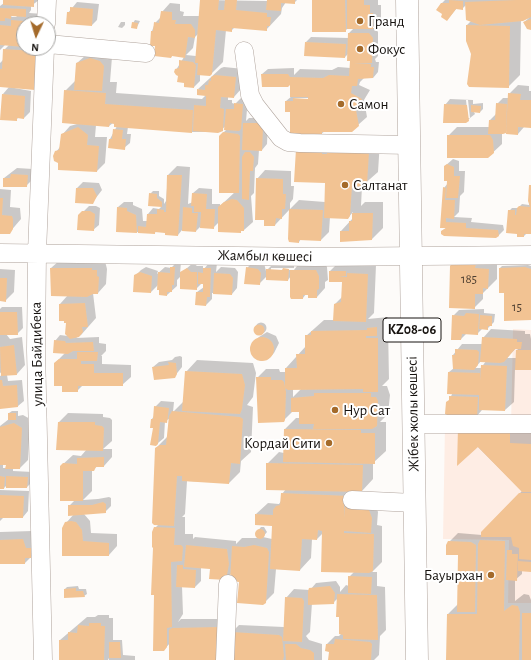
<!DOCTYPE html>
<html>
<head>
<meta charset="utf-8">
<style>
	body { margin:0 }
	#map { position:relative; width:531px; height:660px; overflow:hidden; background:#fdfbf9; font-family:"Alegreya Sans",sans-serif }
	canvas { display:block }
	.north { position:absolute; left:16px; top:16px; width:40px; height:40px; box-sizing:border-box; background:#fff; border:1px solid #a2a19f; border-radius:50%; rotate:184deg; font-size:11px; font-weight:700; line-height:16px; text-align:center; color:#171310 }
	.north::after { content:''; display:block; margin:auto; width:14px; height:18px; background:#a46a2a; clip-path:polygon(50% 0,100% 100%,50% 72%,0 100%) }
</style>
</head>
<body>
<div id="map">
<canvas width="531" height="660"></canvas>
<div class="north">N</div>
</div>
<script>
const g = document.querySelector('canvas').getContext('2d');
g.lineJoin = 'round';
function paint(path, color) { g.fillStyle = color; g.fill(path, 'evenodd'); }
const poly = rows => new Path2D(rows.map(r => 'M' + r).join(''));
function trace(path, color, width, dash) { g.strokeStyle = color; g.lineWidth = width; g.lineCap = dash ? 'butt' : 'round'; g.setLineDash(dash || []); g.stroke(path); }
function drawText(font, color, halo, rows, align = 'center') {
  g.font = font + ' "Alegreya Sans",sans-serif'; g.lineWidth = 4; g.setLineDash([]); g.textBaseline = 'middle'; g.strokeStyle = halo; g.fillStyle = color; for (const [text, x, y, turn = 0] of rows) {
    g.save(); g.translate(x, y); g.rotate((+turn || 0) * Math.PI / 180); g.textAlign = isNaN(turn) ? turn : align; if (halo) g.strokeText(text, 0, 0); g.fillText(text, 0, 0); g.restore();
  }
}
paint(poly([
	[513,329,531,330,531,603,508,603,509,540,443,539,445,425,511,426]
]), '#feede4');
paint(poly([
	[4,0,39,0,31,6,31,10,29,13,44,14,45,24,24,24,24,48,46,48,0,86,0,63,3,60,4,50,9,45,5,45,0,50,0,6,4,3],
	[13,15,18,15,16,17,11,17],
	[201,0,268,1,297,0,294,3,286,2,282,8,281,14,266,30,235,27,231,31,226,30,223,62,212,73,200,74,200,81,194,87,185,82,176,70,184,57,173,55,171,57,156,45,152,31,155,23,161,17,162,12,170,3,180,4,180,11,184,12,183,16,200,16],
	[199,33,196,56,186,55,193,48,195,37],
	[313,0,378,0,378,5,381,5,381,19,372,28,375,28,378,32,378,56,375,59,376,62,379,62,378,72,373,78,365,77,360,82,359,85,370,90,364,100,367,117,358,125,325,131,321,134,291,111,286,101,292,96,291,83,262,74,268,69,294,68,294,75,300,69,332,70,338,67,351,68,351,60,348,54,345,57,306,42,311,37,349,38,349,33,354,28,348,28,345,31],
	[295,98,313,98,313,100,293,99],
	[445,0,531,0,531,28,524,22,529,18,521,21,520,75,508,87,472,54,467,25,471,21,466,5,462,9,457,8,447,20,442,3],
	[77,2,99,4,97,20,92,25,68,13],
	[135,20,140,21,137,27,133,23],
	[121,22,125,22,125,25,122,28,118,27],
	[86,55,112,57,110,82,117,82,116,93,202,99,206,95,198,89,221,68,224,67,244,69,242,88,234,97,228,96,228,100,232,100,232,103,235,104,241,98,248,98,246,121,249,118,266,118,268,121,267,144,262,150,259,150,258,164,255,168,254,193,251,196,253,222,244,230,219,222,213,228,200,227,196,231,182,230,178,235,166,232,156,231,155,233,117,231,118,207,124,202,133,202,133,205,142,209,143,221,147,221,148,214,153,208,159,209,162,206,150,194,153,191,159,191,159,196,164,199,164,204,166,201,168,175,177,166,190,167,188,204,193,202,193,193,199,188,212,189,212,204,220,204,220,206,235,192,220,136,227,129,226,126,218,132,191,132,128,127,127,134,131,134,130,143,124,148,110,139,117,126,115,123,113,123,109,126,96,125,95,137,107,137,105,163,97,171,59,162,56,152,60,147,62,135,70,126,77,124,65,91,76,80,77,63],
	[518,85,529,86,529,91,531,91,531,127,524,127,518,134,508,130,502,133,502,144,488,157,448,136,457,127,490,127,490,120,496,114,497,104,503,98,509,98,509,94],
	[9,87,31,91,30,112,24,118,19,117,16,120,3,94],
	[450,99,473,100,473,104,483,103,483,109,480,112,474,112,475,114,465,122,445,105],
	[466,100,468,100,470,118,468,118],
	[380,141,378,172,362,186,361,206,365,202,383,202,383,228,372,239,341,231,353,218,353,212,348,218,330,217,329,232,321,240,301,239,299,242,289,239,290,209,299,200,325,202,326,182,297,150],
	[453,159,459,161,459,171,465,171,464,192,460,196,459,212,454,217,472,218,471,222,503,225,504,230,498,236,442,231,447,227,441,227,444,188,448,183,445,166],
	[17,168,33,169,32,180,26,186,4,178],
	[265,170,291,171,291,186,294,186,293,199,290,203,290,209,275,225,265,219,257,179],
	[83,182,99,183,102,190,92,203,76,202,77,188],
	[531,185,531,233,527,233,524,236,509,211,512,208,518,208,522,204,529,205],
	[0,189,11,190,10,207,20,208,21,219,9,233,0,233],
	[89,206,96,206,100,208,99,225,93,230,79,216],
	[60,260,105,261,107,269,106,284,98,293,93,293,96,318,81,335,76,338,99,337,99,343,106,344,106,351,101,356,102,356,102,364,131,365,131,377,122,385,83,385,77,391,63,385,55,363,65,353,55,341,60,335,68,336,68,322,60,304,68,295,51,268],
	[341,260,376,265,374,313,368,319,388,317,388,323,384,327,388,327,389,379,382,386,387,386,390,395,388,414,380,422,386,422,386,451,373,463,373,479,362,491,359,491,375,504,378,512,377,525,382,526,382,562,372,572,377,572,377,586,385,587,386,630,380,636,379,655,374,660,329,660,330,651,327,644,335,636,339,636,341,634,338,598,333,603,312,603,310,632,306,636,309,640,322,644,322,660,170,660,170,643,164,650,155,594,154,547,155,528,159,524,156,448,168,436,169,419,165,421,164,438,158,443,152,419,154,416,155,407,161,401,174,402,173,412,184,401,186,372,197,360,253,363,256,373,253,397,247,405,253,407,251,452,241,461,240,472,229,483,187,481,185,514,182,517,185,517,185,534,193,534,193,539,195,537,236,541,236,544,242,538,257,538,256,533,261,527,264,527,267,532,263,537,272,539,273,525,256,514,268,503,279,504,281,501,282,494,286,489,267,464,279,452,284,453,285,429,296,418,300,418,300,411,293,411,283,421,257,378,266,369,279,369,280,372,286,372,286,368,306,346,306,336,324,320,334,320,335,304,342,297,343,279,341,281,330,271],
	[302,388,293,397,293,389],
	[323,533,354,572,349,577,349,586,346,585,340,592,340,587,336,581,316,583,310,590,294,589,286,598,284,627,239,625,232,632,229,619,181,619,178,622,183,614,182,586,195,587,201,581,201,567,211,568,226,579,231,574,263,604,274,593,276,569,300,570,311,558,312,539,317,539],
	[497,261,497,279,483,293,483,299,473,309,451,266],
	[177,262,181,262,180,274,193,263,197,266,203,266,203,270,209,263,217,263,216,272,221,267,235,268,238,272,237,288,232,294,212,293,212,299,206,305,197,292,204,287,204,283,202,283,196,289,181,276,177,280,177,286,167,295,158,285,151,292,134,291,135,276,141,270,146,267,158,271,157,274,165,267,171,268],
	[253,262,264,263,266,271,273,264,294,263,294,268,271,268,271,270,294,270,300,262,324,262,327,267,328,280,325,282,325,288,317,297,306,294,303,298,291,276,288,280,267,276,259,284,247,268],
	[528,265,531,266,531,319,505,292,500,268,502,266],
	[0,269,15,270,14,292,5,301,0,300],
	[2,307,22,307,23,328,17,334,6,334,10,339,22,337,25,365,17,374,7,375,8,381,22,380,24,401,18,406,0,408,0,376,2,375,2,372,0,373,0,309],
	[484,309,484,313,495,314,494,322,487,329,483,328,477,334,467,333,461,339,453,316,459,310],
	'255.5 328a5.5 5.5 0 1 1 11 0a5.5 5.5 0 1 1-11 0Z',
	[491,329,525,331,525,334,530,334,531,339,531,369,515,369,514,402,505,410,482,410,476,417,531,432,531,571,522,571,522,574,515,580,515,601,524,594,529,595,531,600,531,660,447,660,448,614,458,604,459,554,449,542,458,533,482,535,482,532,522,491,459,428,450,399,452,394,449,372,454,368,453,355,462,344,482,344,483,338],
	[516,348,519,348,517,350,517,358,507,358],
	[481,361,486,361,481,368,475,368],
	[267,332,276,336,279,343,274,353,268,359,261,361,254,358,250,349,253,343,259,337],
	[180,356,182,357,182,367,174,377,153,367,159,362,172,360,175,357],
	[12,411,18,411,18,416,23,415,30,419,28,460,20,468,13,468,13,471,33,472,32,482,27,487,7,485,4,488,0,488,0,426,9,419,9,413],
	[3,464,7,464,6,468,3,468],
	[68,413,103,414,103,417,110,418,112,420,112,441,103,449,112,449,112,457,104,466,98,466,92,470,92,491,83,500,98,499,109,497,111,498,111,506,105,512,84,514,90,521,91,533,117,534,117,546,109,555,63,555,66,523,74,514,69,506,75,500,61,466,73,455,81,456,87,449,59,422],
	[0,490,29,491,28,511,23,517,3,518,0,521],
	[32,531,33,555,25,563,0,563,0,532],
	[78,586,79,589,86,589,87,594,84,596,65,589,67,587],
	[98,615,109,615,109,618,113,618,113,640,122,640,123,655,135,656,135,660,109,660,109,658,108,660,60,660,60,640,87,617,95,617]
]), '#0003');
paint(poly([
	[3,0,34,0,34,7,3,5],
	[200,0,219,0,218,10,224,10,225,0,237,0,236,10,267,13,267,17,271,17,270,26,267,26,267,31,232,28,232,32,216,30,212,74,210,76,197,75,198,63,195,63],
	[267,0,295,0,295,4,281,3,281,11,266,10],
	[312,0,345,0,346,32,312,32],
	[347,0,364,0,364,5,370,5,370,13,373,13,373,29,347,29],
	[449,0,463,1,463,10,456,9,447,21,441,17,442,14,436,10,441,3,449,3],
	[516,0,531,0,531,17,523,21,480,25,466,20,465,2],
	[70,7,93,9,92,26,66,24,67,12,70,12],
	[0,8,26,9,26,17,11,16,11,19,5,18,5,21,0,21],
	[161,11,172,12,172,20,176,20,175,24,191,24,195,30,195,38,188,37,185,58,172,56,171,58,154,56,155,46,150,46,151,31,153,31,154,22,159,23],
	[531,19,531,30,527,29,523,22],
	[11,20,36,22,35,24,24,24,24,47,0,45,0,25,11,26],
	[132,22,138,23,137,29,131,28],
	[466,25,510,26,509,88,469,87,467,84,471,54,466,41],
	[348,33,369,33,373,38,372,63,354,63,371,64,371,67,374,67,373,78,358,79,357,86,352,86,351,93,362,99,356,110,359,126,352,132,322,132,322,121,322,135,290,135,290,112,285,112,285,101,293,101,293,98,308,99,308,97,290,97,290,85,288,87,262,87,261,74,288,74,290,77,323,78,329,75,349,76,350,61,347,61],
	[305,42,346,44,345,58,304,56],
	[3,49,35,51,38,55,35,90,0,87,0,69,2,69],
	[90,58,100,61,104,66,102,91,74,90,76,63],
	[179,60,193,62,196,65,194,88,184,87,184,83,177,82,178,76,176,75,174,72,175,69,179,68],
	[215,75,236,77,234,98,221,97,220,108,224,109,223,131,218,133,193,131,194,105,206,106,206,96,197,95,197,89,205,90,205,85,208,85,209,80,211,81,211,77],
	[64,90,106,93,105,104,193,110,192,133,114,127,114,124,110,123,109,127,62,123],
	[508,93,521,94,520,100,531,100,531,128,518,127,518,135,506,134],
	[2,94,25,96,24,119,17,118,17,121,0,120],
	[234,103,243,104,241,129,239,131,224,130,226,109,234,109],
	[496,103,507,104,506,133,503,134,488,134,489,120,495,120],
	[444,104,467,105,469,121,466,123,443,123],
	[471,105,481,106,480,113,471,112],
	[243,123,261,123,263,127,262,151,242,150],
	[78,127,88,135,87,145,99,146,97,172,58,170,58,163,54,161,53,156,55,151,59,150,61,134],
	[113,129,123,130,122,139,126,139,125,150,108,148,109,139,112,139],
	[223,132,238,134,240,136,239,193,219,193,219,136],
	[447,135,490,135,493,140,494,153,488,158,447,158],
	[296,149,322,150,322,154,327,154,327,150,369,152,367,184,363,187,352,186,350,216,348,219,324,218,325,183,294,182],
	[245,152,250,152,254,157,253,171,250,171,249,200,242,199,242,157],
	[447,164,454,167,454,176,460,176,458,198,446,198,447,181,444,181,444,166],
	[11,174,28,175,27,187,3,187,3,178,10,178],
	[167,175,182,175,178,236,165,235,165,233,155,232,155,234,138,233,138,226,146,227,147,214,157,214,157,209,164,210,164,212,166,212],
	[256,178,283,179,283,194,286,194,285,209,282,209,282,219,276,218,275,226,264,226,264,220,255,220],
	[529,185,531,185,531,234,524,234,524,237,517,237,517,234,506,233,508,210,515,210,515,215,516,215,517,208,519,206,530,207,528,201],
	[443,187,446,188,445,200,455,200,454,219,446,218,446,222,466,223,466,228,498,230,499,236,496,238,444,236,441,234,441,231,446,228,440,228],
	[76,188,93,188,97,196,93,204,75,203],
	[149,193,157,194,157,198,162,202,162,207,148,206],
	[192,193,207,194,206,209,215,209,214,229,200,228,201,212,194,212,194,206,191,206],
	[0,198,3,198,2,215,12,216,13,219,13,229,10,234,0,234],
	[232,199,237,200,244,208,244,231,241,231,241,233,218,232,218,207,224,202],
	[117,207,127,208,127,211,136,215,137,233,116,232],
	[183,207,192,208,192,213,198,213,196,232,182,231],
	[289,209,323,210,321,241,299,240,299,243,289,242,288,239],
	[82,211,90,211,95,214,94,231,77,230,78,215],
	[352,213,373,213,372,240,340,242,340,231,349,231,349,221,352,221],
	[452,263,476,264,475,268,489,269,488,289,483,288,483,294,475,294,475,309,449,308,450,266],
	[170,267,175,267,174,285,172,285,172,292,167,292,167,296,159,295,159,290,157,290,158,272,170,273],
	[246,267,258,269,261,273,260,285,244,284],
	[525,267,531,269,531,320,504,321,504,293,499,293,499,268],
	[50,268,92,268,92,270,97,270,97,276,99,277,98,294,93,294,87,297,51,296],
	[187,268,191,272,197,272,197,290,180,289,180,272],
	[203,268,211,268,210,297,207,297,206,306,195,305,196,292,203,292,203,284,198,284,198,272,203,273],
	[283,268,289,269,288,281,266,280,266,269,282,270],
	[290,270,316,270,319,276,319,289,317,290,317,298,308,298,308,295,303,295,303,299,291,299,290,297],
	[329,271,346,271,346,276,339,277,347,277,347,273,368,274,366,322,333,321,334,304,341,302,342,282,329,282],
	[140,272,152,276,151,293,133,292,134,275],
	[214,273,230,274,233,278,232,295,213,294],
	[0,278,7,278,6,302,0,301],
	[85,303,88,327,82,327,83,332,79,337,70,339,65,334,66,323,64,323,64,321,59,321,59,304],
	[0,312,17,312,18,335,0,335],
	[466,313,479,314,478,335,462,334,461,340,451,340,452,315,464,316],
	[480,315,492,316,492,326,488,326,488,330,479,329],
	'253.5 330a5.5 5.5 0 1 1 11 0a5.5 5.5 0 1 1-11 0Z',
	[377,327,377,336,366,336,366,338,378,338,378,392,363,392,363,389,288,390,285,388,285,368,297,368,296,354,305,354,305,335,311,335,311,331,367,330,367,328],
	'250 349a12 12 0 1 1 24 0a12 12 0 1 1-24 0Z',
	[482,337,517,339,517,342,522,342,521,349,515,349,504,362,500,363,480,362],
	[54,340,65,341,66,343,93,342,94,351,73,351,68,354,53,353],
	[14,345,17,375,1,376,0,347],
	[455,349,477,350,479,352,478,365,474,370,453,369,452,355,455,355],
	[516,350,531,350,531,370,515,370],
	[77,352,98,352,97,361,81,361,81,364,94,364,94,373,123,373,123,386,78,386,78,392,62,392,62,386,54,386,54,363,59,359,77,359],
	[168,362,176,363,177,374,175,378,154,380,152,367,169,365],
	[481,365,507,366,505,411,479,410,479,395,447,394,448,372,480,373,480,381],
	[185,371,242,374,245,385,242,409,240,414,182,411],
	[256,377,271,377,271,380,282,380,284,382,286,392,285,420,284,422,258,423],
	[0,380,2,380,3,386,17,385,18,407,0,409],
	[314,393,371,393,371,397,376,397,378,401,377,426,372,429,313,429,314,424,299,424,299,412,291,412,291,398,314,396],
	[449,396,478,397,477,418,449,416,445,414,446,402,449,400],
	[154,406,169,408,167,423,160,422,158,444,156,446,150,445,153,428,150,428,151,419,153,419],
	[172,411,240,417,243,419,240,464,231,463,229,484,182,481,182,476,177,476,174,526,154,525,152,523,155,448,160,445,166,445,169,416],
	[8,413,16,413,16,420,8,420],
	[58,422,95,422,95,425,102,426,104,428,103,451,56,450],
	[14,423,22,428,20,469,5,469,6,465,0,465,0,427],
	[458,428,510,430,510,443,531,444,531,492,522,492,478,447,457,466],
	[284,429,361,430,361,433,375,433,375,464,283,462],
	[104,457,104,467,96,467,94,471,83,471,83,501,60,501,60,466,63,463,77,464,77,458],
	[266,463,363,465,362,492,266,490],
	[0,476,5,477,4,489,0,489],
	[6,476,28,477,27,488,6,488],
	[281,493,349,496,344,502,344,518,345,502,360,503,369,510,372,518,371,533,344,531,344,533,374,534,373,571,369,573,321,572,322,531,318,530,317,540,302,539,300,571,270,569,272,526,255,525,255,514,273,515,273,510,276,506,280,505],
	[519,493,531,493,531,560,519,559,519,548,513,546,511,537,481,537,481,532],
	[0,495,24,496,23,518,0,518],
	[103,502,106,504,106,513,68,516,68,505,92,505],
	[71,521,76,522,82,530,83,541,109,543,109,556,62,556,62,528,65,522],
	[154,527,175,528,174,545,181,545,183,547,182,561,171,562,172,627,167,628,167,647,164,651,153,651,154,595,151,595,153,548,152,547,152,532],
	'255 534a5 5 0 1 1 10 0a5 5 0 1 1-10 0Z',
	[23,539,26,548,31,548,31,558,25,558,25,564,0,564,0,540],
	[480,540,505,541,504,611,512,605,518,606,520,612,519,660,446,660,447,614,477,614,478,544],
	[448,541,471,542,476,545,475,612,457,612,458,555,446,555,446,545],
	[186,545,227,549,229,564,226,580,209,579,210,569,184,567],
	[254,545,267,548,269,552,266,603,263,605,237,603,239,582,230,581,232,546,244,547],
	[507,550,512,550,512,554,518,554,517,581,506,580],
	[518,561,531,562,531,572,518,571],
	[177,565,183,565,183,569,196,570,195,588,176,587],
	[348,576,372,577,371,594,348,593],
	[330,586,335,593,334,604,308,605,308,591,309,588],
	[76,588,76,591,83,591,85,597,64,598,64,589],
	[337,594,377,595,378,640,343,639,343,635,339,634,339,617,336,617],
	[285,597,302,598,304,601,302,642,283,641],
	[522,613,531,613,531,660,522,660],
	[89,623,101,623,101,626,105,626,104,660,59,660,59,640,68,640,68,632,77,633,78,625,89,626],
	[220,627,224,660,169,660,169,630,172,628],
	[232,632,279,635,282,637,284,656,283,660,230,660],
	[335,639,370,642,372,644,371,660,328,660,329,652,325,651,326,644,334,644],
	[109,642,120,642,121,658,109,658],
	[285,644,296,644,301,648,310,650,314,653,314,660,286,660]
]), '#f2c393');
const minor = poly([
	[46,24,47,0],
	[48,44,146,53],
	[244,51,250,95,255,105,281,138,288,142,300,143,410,145],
	[0,253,315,257,531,255],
	[414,424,531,424],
	[352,500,414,503],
	[43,660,36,350,37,253,45,48],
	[225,660,228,584]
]);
const highway = poly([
	[407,0,417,660]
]);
trace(minor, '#b0a49d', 19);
trace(highway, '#b0a49d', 23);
trace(minor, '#fff', 18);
trace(highway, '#fff', 22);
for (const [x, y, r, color] of [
	[360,21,4,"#a46a2a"],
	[360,49,4,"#a46a2a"],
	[341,104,4,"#a46a2a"],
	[345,185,4,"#a46a2a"],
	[335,410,4,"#a46a2a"],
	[329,443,4,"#a46a2a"],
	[491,575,4,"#a46a2a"]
]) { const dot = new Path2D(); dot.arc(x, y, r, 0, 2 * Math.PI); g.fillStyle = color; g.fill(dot); trace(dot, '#fff', 1.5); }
drawText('13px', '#4e3f31', null, [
	["185",469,279],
	["15",517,307]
]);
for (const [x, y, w] of [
	[412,330,58]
]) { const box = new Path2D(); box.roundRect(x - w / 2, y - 12, w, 24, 3); g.fillStyle = '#fff'; g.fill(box); trace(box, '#171310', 1); }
drawText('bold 14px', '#171310', null, [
	["KZ08-06",412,330]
]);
drawText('15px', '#171310', '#fff', [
	["Гранд",368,21],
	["Фокус",368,49],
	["Самон",349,104],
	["Салтанат",353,185],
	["Нур Сат",343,410],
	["Кордай Сити",321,443,"right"],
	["Бауырхан",483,575,"right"]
], 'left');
drawText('15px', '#171310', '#fff', [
	["Жамбыл көшесі",265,256,1],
	["улица Байдибека",37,354,-91],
	["Жібек жолы көшесі",413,414,-91]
]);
</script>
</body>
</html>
